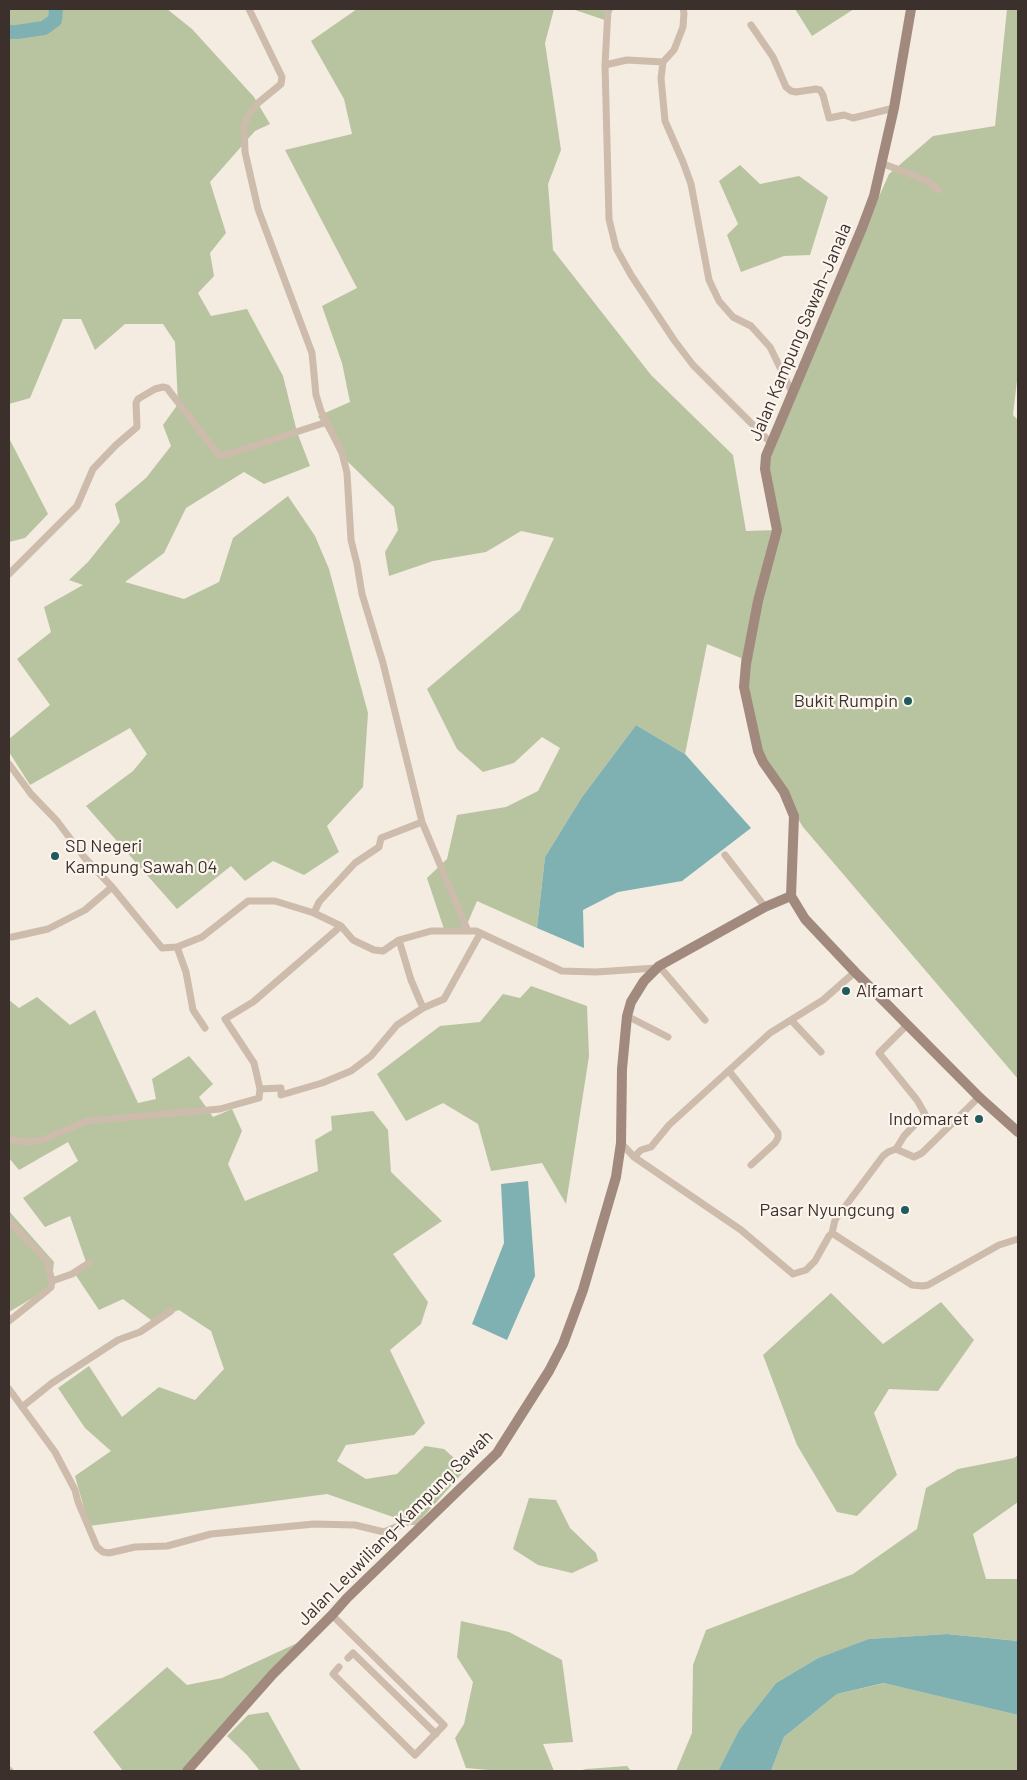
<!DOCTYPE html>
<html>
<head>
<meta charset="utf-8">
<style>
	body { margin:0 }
	#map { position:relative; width:1027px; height:1780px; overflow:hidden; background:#f4ebe1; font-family:Barlow,sans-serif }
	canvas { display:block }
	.frame { position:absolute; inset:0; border:10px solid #3b302b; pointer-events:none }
</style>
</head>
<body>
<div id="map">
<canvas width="1027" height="1780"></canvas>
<div class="frame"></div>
</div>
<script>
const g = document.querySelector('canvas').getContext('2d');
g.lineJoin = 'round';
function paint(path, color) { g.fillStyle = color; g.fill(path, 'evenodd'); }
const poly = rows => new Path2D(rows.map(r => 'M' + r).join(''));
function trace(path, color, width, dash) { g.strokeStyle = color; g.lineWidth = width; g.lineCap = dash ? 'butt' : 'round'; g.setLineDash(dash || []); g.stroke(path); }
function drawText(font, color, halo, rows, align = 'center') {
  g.font = font + ' Barlow,sans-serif'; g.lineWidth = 4.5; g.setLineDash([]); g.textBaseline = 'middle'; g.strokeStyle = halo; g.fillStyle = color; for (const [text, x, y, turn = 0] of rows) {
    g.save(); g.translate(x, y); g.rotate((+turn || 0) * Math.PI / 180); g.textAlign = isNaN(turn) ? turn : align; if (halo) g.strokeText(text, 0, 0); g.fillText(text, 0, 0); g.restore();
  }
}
paint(poly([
	[9,9,167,9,192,29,254,97,270,124,255,131,210,182,226,233,210,253,214,276,198,293,211,316,247,309,283,376,297,432,310,466,264,484,244,472,186,508,164,553,125,582,184,599,219,582,233,538,288,496,315,536,329,569,368,713,363,787,327,826,339,852,304,875,273,861,245,881,231,866,177,909,86,806,133,771,147,754,130,728,30,785,9,752,9,739,50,705,17,659,51,632,44,607,83,585,69,580,88,562,120,522,115,504,146,478,171,446,163,425,178,404,175,342,163,324,125,324,95,350,81,319,63,319,30,398,9,404],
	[357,9,554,9,545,43,561,150,548,184,553,250,651,375,733,455,746,531,777,530,768,484,768,448,889,174,933,136,995,126,1007,9,1018,9,1018,372,1013,415,1018,420,1018,1079,803,827,768,771,747,723,741,658,707,644,685,754,636,725,582,797,545,857,537,928,477,901,465,929,444,929,427,878,447,859,457,815,506,807,538,791,560,748,542,737,514,763,483,772,457,749,427,689,520,610,554,538,521,531,486,552,433,561,389,576,385,552,398,530,394,507,343,457,318,416,350,402,342,363,322,306,357,288,285,150,352,134,344,99,311,41],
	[572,9,613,9,608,21],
	[795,9,854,9,812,36],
	[740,165,760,184,799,176,828,197,810,255,784,256,741,272,727,235,738,224,719,181],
	[9,438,48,514,25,538,9,542],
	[531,986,587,1006,589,1056,566,1204,542,1163,491,1171,478,1124,443,1103,406,1121,377,1074,440,1026,480,1022,503,994,520,998],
	[37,997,70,1025,95,1010,138,1103,156,1099,152,1079,189,1056,213,1084,199,1097,213,1117,232,1109,242,1131,228,1164,245,1201,318,1171,315,1140,332,1130,331,1116,373,1111,388,1130,391,1172,442,1221,393,1254,428,1302,421,1324,390,1350,425,1423,414,1435,346,1445,337,1461,366,1479,397,1474,425,1446,444,1449,466,1469,416,1525,327,1494,89,1526,75,1476,111,1451,85,1428,58,1388,89,1366,122,1417,159,1387,195,1400,224,1369,211,1331,179,1310,151,1320,123,1299,99,1310,75,1274,86,1262,70,1216,45,1227,23,1198,78,1161,68,1142,19,1170,9,1158,9,1000,19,1008],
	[9,1211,54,1262,51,1287,9,1312],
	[831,1293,883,1344,941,1302,974,1340,938,1391,889,1389,874,1413,897,1475,857,1516,837,1512,797,1445,763,1355],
	[1018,1455,1018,1502,973,1534,986,1579,1018,1579,1018,1641,947,1634,870,1639,818,1658,776,1683,739,1730,718,1771,676,1771,692,1733,693,1665,706,1630,853,1574,917,1529,926,1488,958,1469,1014,1458],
	[529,1498,556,1500,570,1528,596,1553,598,1561,572,1573,538,1565,513,1549],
	[461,1621,509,1632,562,1660,573,1742,543,1744,554,1771,499,1771,466,1768,455,1738,464,1724,473,1682,457,1657],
	[308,1638,184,1771,123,1771,93,1732,167,1667,187,1685,222,1678],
	[885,1683,1018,1715,1018,1771,771,1771,784,1737,837,1694],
	[268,1712,301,1771,260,1771,247,1755,227,1736,248,1715],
	[627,1766,631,1771,578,1771,586,1769]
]), '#b8c4a0');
paint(poly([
	[636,725,685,754,751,828,682,881,618,892,583,910,584,948,537,928,545,857,582,797],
	[528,1181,535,1276,507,1340,472,1324,504,1243,501,1184],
	[947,1634,1018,1641,1018,1715,884,1683,837,1694,784,1737,771,1771,718,1771,739,1730,776,1683,818,1658,869,1639]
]), '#7fb0b2');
trace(poly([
	[9,32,17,32,44,28,55,20,56,9]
]), '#7fb0b2', 14);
trace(poly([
	[249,9,282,77,281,84,258,103,250,113,244,125,245,152,258,209,312,353,316,395,321,411,342,453,347,473,351,540,357,564,362,594,383,663,422,822,468,931],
	[608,9,605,65,609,219,616,248,631,275,674,340,693,365,770,442],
	[683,9,684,13,683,27,674,50,663,62,661,78,665,121,683,162,691,184,709,280,719,301,733,317,751,326,770,347,792,392],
	[751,25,773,57,786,87,791,91,796,92,816,89,820,90,823,95,829,118,844,115,853,118,894,108],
	[605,65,627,60,663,62],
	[881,163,926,180,939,190],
	[9,574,77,506,93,469,116,445,137,427,136,403,138,399,155,389,163,387,167,388,218,454,222,456,327,422],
	[9,764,31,794,57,821,84,857,112,887,162,948,177,947,202,937,248,901,275,901,314,913,341,926,353,940,374,950,383,951,399,940,431,931,476,931,562,971,596,972,656,968],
	[725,855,765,907],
	[314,913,319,902,355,863,379,847,381,838,422,822],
	[12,937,48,929,85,910,112,887],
	[399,940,411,980,423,1008],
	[177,947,186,972,193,1010,205,1028],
	[659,966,705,1020],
	[627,1016,668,1037],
	[791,1020,821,1052],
	[729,1071,778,1133,778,1138,775,1143,751,1165],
	[260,1089,281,1088,281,1095,322,1083,351,1071,371,1056,397,1025,423,1008,444,999,480,934],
	[9,1140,30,1142,42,1140,87,1121,220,1109,259,1098,260,1089,254,1063,225,1019,253,1002,341,926],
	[621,1143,634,1157,741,1230,793,1274,806,1270,815,1261,829,1236,832,1233,835,1220,883,1156,888,1152,896,1149,914,1157,922,1153,979,1097],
	[896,1149,904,1136,925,1114,917,1100,879,1053,908,1024],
	[634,1157,641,1150,651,1147,669,1125,770,1033,823,1000,855,972],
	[9,1221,47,1261,52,1281,51,1287,44,1293,9,1321],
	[832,1233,901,1278,912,1285,923,1286,928,1285,999,1245,1018,1239],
	[52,1281,72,1274,89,1263],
	[9,1389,55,1452,75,1490,78,1502,97,1547,103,1552,109,1553,135,1547,167,1546,211,1534,314,1524,355,1525,384,1532,410,1521,423,1523],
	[22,1407,52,1383,118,1340,140,1332,171,1311],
	[332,1615,444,1725,415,1755,333,1674,339,1667],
	[348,1658,353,1653,436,1734],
	[9,1770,10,1771]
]), '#cdbbac', 7);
trace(poly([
	[791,896,794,816,784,792,763,762,758,751,744,687,746,664,758,601,777,530,765,469,766,456,862,228,874,196,894,108,911,9],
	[791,896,805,919,855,972,979,1097,1018,1132],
	[187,1771,273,1674,332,1615,347,1598,497,1453,549,1371,563,1344,583,1290,616,1177,621,1143,622,1069,627,1016,631,1002,644,981,659,966,765,907,791,896]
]), '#a18a7d', 10);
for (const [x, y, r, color] of [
	[908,701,5,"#1f5a5e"],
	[55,856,5,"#1f5a5e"],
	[846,991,5,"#1f5a5e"],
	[979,1119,5,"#1f5a5e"],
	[905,1210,5,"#1f5a5e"]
]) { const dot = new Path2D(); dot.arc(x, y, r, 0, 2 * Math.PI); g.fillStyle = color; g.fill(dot); trace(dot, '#fbf5ee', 2); }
drawText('18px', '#3b302b', '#fbf5ee', [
	["Jalan Kampung Sawah–Janala",800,332,-67],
	["Jalan Leuwiliang–Kampung Sawah",395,1528,-45]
]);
drawText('18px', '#3b302b', '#fbf5ee', [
	["Bukit Rumpin",898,701],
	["SD Negeri",65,846,"left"],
	["Kampung Sawah 04",65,867,"left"],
	["Alfamart",856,991,"left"],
	["Indomaret",969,1119],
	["Pasar Nyungcung",895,1210]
], 'right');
</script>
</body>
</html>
